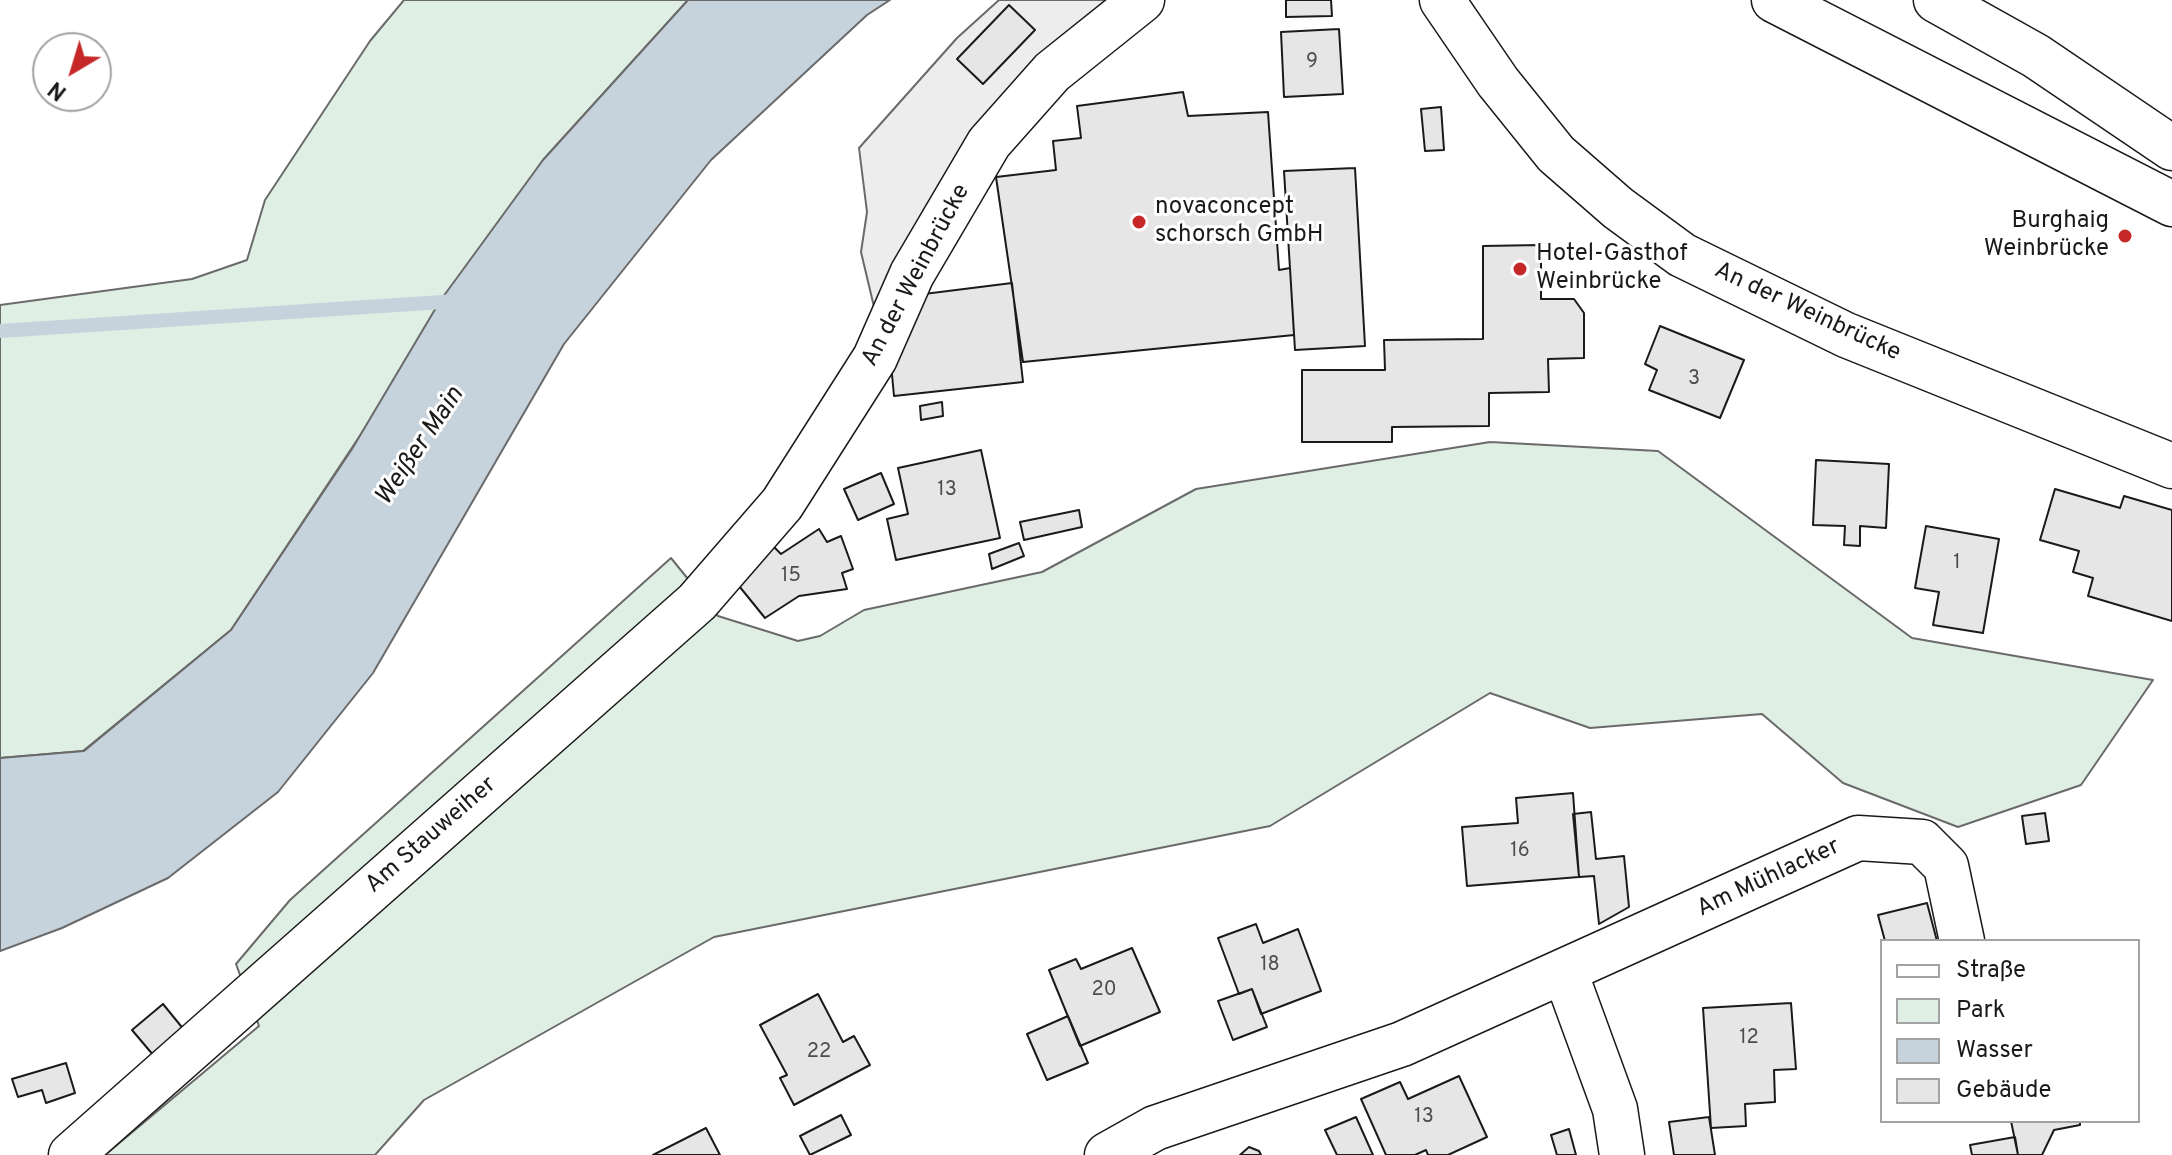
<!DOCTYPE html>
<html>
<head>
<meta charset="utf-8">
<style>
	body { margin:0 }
	#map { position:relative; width:2172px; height:1155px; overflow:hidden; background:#fff; font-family:Overpass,sans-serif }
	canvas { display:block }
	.legend { position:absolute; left:1880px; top:939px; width:260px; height:184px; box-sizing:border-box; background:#fff; border:2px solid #a3a3a3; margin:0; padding:10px 14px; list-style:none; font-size:24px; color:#1a1a1a }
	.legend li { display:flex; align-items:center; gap:16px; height:40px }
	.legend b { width:40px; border:2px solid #a3a3a3 }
	.north { position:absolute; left:32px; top:32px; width:80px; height:80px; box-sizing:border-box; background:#fff; border:2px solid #a3a3a3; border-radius:50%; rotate:218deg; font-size:22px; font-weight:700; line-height:32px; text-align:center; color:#1a1a1a }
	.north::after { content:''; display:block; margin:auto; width:28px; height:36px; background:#c62828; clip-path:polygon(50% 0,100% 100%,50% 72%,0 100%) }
</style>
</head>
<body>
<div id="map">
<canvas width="2172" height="1155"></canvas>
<ul class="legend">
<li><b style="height:10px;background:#fff"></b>Straße</li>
<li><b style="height:22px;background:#e0efe3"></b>Park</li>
<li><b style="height:22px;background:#c6d2dc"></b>Wasser</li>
<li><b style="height:22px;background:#e6e6e6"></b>Gebäude</li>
</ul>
<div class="north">N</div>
</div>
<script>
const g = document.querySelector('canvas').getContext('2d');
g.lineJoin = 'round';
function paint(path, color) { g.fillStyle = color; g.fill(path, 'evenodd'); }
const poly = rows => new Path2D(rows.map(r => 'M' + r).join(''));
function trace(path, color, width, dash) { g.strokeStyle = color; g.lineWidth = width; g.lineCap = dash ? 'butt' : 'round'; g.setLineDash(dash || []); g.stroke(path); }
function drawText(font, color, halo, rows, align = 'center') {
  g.font = font + ' Overpass,sans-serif'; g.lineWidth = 6; g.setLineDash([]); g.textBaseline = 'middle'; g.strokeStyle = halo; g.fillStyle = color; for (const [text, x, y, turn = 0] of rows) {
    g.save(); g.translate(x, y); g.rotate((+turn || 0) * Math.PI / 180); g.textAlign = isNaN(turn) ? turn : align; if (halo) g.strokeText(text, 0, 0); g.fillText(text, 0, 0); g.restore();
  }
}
const green = poly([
	[404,0,688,0,543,160,231,630,83,751,0,758,0,305,192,279,247,260,265,200,370,41,404,0],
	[1490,442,1658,451,1912,638,2153,680,2081,785,1958,827,1843,783,1762,714,1590,728,1490,693,1270,826,714,937,424,1100,375,1155,105,1155,259,1026,236,964,290,900,671,558,718,616,798,641,820,636,864,610,1042,572,1196,489,1490,442]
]);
paint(green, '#e0efe3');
trace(green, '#6a6a6a', 2);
const parking = poly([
	[999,0,1125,0,875,311,861,252,867,212,859,148,957,38,999,0]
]);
paint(parking, '#ededed');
trace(parking, '#6a6a6a', 2);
const water = poly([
	[688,0,890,0,867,15,711,160,564,344,373,673,278,792,168,878,62,928,0,951,0,758,84,751,231,630,352,449,440,301,543,160,688,0]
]);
paint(water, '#c6d2dc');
trace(water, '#6a6a6a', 2);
trace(poly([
	[0,331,458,301]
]), '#c6d2dc', 14);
const building = poly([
	[1286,0,1331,0,1332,16,1286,17,1286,0],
	[1009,5,1035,30,983,84,957,59,1009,5],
	[1339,29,1343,94,1284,97,1281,32,1339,29],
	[1183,92,1188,116,1268,112,1279,270,1290,268,1294,335,1023,362,996,177,1056,170,1053,141,1081,138,1077,106,1183,92],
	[1441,107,1444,150,1425,151,1421,109,1441,107],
	[1355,168,1365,346,1295,350,1284,171,1355,168],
	[1541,245,1541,299,1574,299,1584,313,1584,358,1548,359,1549,392,1489,393,1489,426,1392,427,1392,442,1302,442,1302,370,1385,370,1384,340,1483,339,1483,246,1541,245],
	[1012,283,1023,382,894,396,891,364,924,294,1012,283],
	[1660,326,1744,360,1720,418,1649,390,1657,370,1645,364,1660,326],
	[942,402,943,416,921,420,920,406,942,402],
	[981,450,1000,538,896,560,887,519,908,514,898,468,981,450],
	[1816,460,1889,464,1886,528,1860,526,1860,546,1844,545,1845,526,1813,525,1816,460],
	[881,473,894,504,858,520,844,489,881,473],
	[2055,489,2120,508,2124,496,2172,510,2172,621,2088,596,2093,578,2073,572,2079,551,2040,540,2055,489],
	[1079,510,1082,527,1024,540,1020,522,1079,510],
	[1926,526,1999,539,1983,633,1933,625,1939,592,1915,588,1926,526],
	[819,529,827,542,841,536,853,569,842,573,847,589,799,596,765,618,735,581,773,546,781,554,819,529],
	[1019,543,1024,556,992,569,989,554,1019,543],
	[1573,793,1579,877,1467,886,1462,827,1518,823,1516,798,1573,793],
	[1591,812,1596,859,1624,856,1629,907,1599,924,1594,876,1579,877,1573,814,1591,812],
	[2045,813,2049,841,2026,844,2022,816,2045,813],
	[1927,903,1937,941,1885,941,1878,915,1927,903],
	[1256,924,1263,943,1298,929,1321,991,1261,1014,1252,989,1239,994,1218,938,1256,924],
	[1132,948,1160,1012,1080,1046,1049,970,1076,959,1081,969,1132,948],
	[1252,989,1267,1027,1233,1040,1218,1001,1252,989],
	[818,994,843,1042,854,1036,870,1065,794,1105,780,1078,787,1075,760,1025,818,994],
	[1791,1003,1796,1069,1774,1070,1775,1102,1745,1104,1746,1126,1711,1128,1703,1008,1791,1003],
	[163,1004,185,1031,154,1056,132,1030,163,1004],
	[1068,1016,1088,1063,1047,1080,1027,1034,1068,1016],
	[66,1063,75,1093,46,1103,42,1090,18,1097,12,1079,66,1063],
	[1459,1076,1487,1137,1448,1155,1428,1155,1426,1150,1415,1155,1386,1155,1361,1099,1400,1082,1408,1099,1459,1076],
	[841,1115,851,1135,810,1155,800,1136,841,1115],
	[1356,1117,1373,1155,1337,1155,1325,1130,1356,1117],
	[1709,1117,1715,1155,1674,1155,1669,1122,1709,1117],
	[2011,1121,2080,1121,2080,1125,2054,1130,2042,1155,2018,1155,2011,1121],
	[706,1128,720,1155,653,1155,706,1128],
	[1569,1129,1576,1155,1557,1155,1551,1135,1569,1129],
	[2015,1137,2018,1155,1972,1155,1970,1145,2015,1137],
	[1249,1147,1259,1151,1261,1155,1240,1155,1249,1147]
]);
paint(building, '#e6e6e6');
trace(building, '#1a1a1a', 2);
const minor = poly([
	[1442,0,1498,82,1556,154,1618,208,1682,255,1846,335,2172,466],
	[1565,972,1615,1109,1622,1155],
	[71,1155,697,602,782,504,875,358,912,274,989,143,1052,72,1142,0],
	[1107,1155,1155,1128,1402,1044,1858,838,1922,842,1946,866,1962,941]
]);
const highway = poly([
	[1774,0,2172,204],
	[1936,0,2036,56,2172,148]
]);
trace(minor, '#1a1a1a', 47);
trace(highway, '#1a1a1a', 47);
trace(minor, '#fff', 44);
trace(highway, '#fff', 44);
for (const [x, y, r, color] of [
	[1139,222,8,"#c62828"],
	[2125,236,8,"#c62828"],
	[1520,269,8,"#c62828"]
]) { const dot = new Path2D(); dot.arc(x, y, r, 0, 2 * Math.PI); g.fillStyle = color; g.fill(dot); trace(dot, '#fff', 3); }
drawText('20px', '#4d4d4d', null, [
	["9",1312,63],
	["3",1694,380],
	["13",947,491],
	["1",1957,564],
	["15",791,577],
	["16",1520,852],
	["18",1270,966],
	["20",1104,991],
	["12",1749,1039],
	["22",819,1053],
	["13",1424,1118]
]);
drawText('24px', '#1a1a1a', '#fff', [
	["novaconcept",1155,208],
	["schorsch GmbH",1155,236],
	["Burghaig",2109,222,"right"],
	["Weinbrücke",2109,250,"right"],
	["Hotel-Gasthof",1536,255],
	["Weinbrücke",1536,283]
], 'left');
drawText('24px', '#1a1a1a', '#fff', [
	["An der Weinbrücke",917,276,-62],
	["An der Weinbrücke",1807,313,25],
	["Am Stauweiher",432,836,-41],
	["Am Mühlacker",1769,879,-25]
]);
drawText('italic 26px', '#1a1a1a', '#fff', [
	["Weißer Main",421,447,-56]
]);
</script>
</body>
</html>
